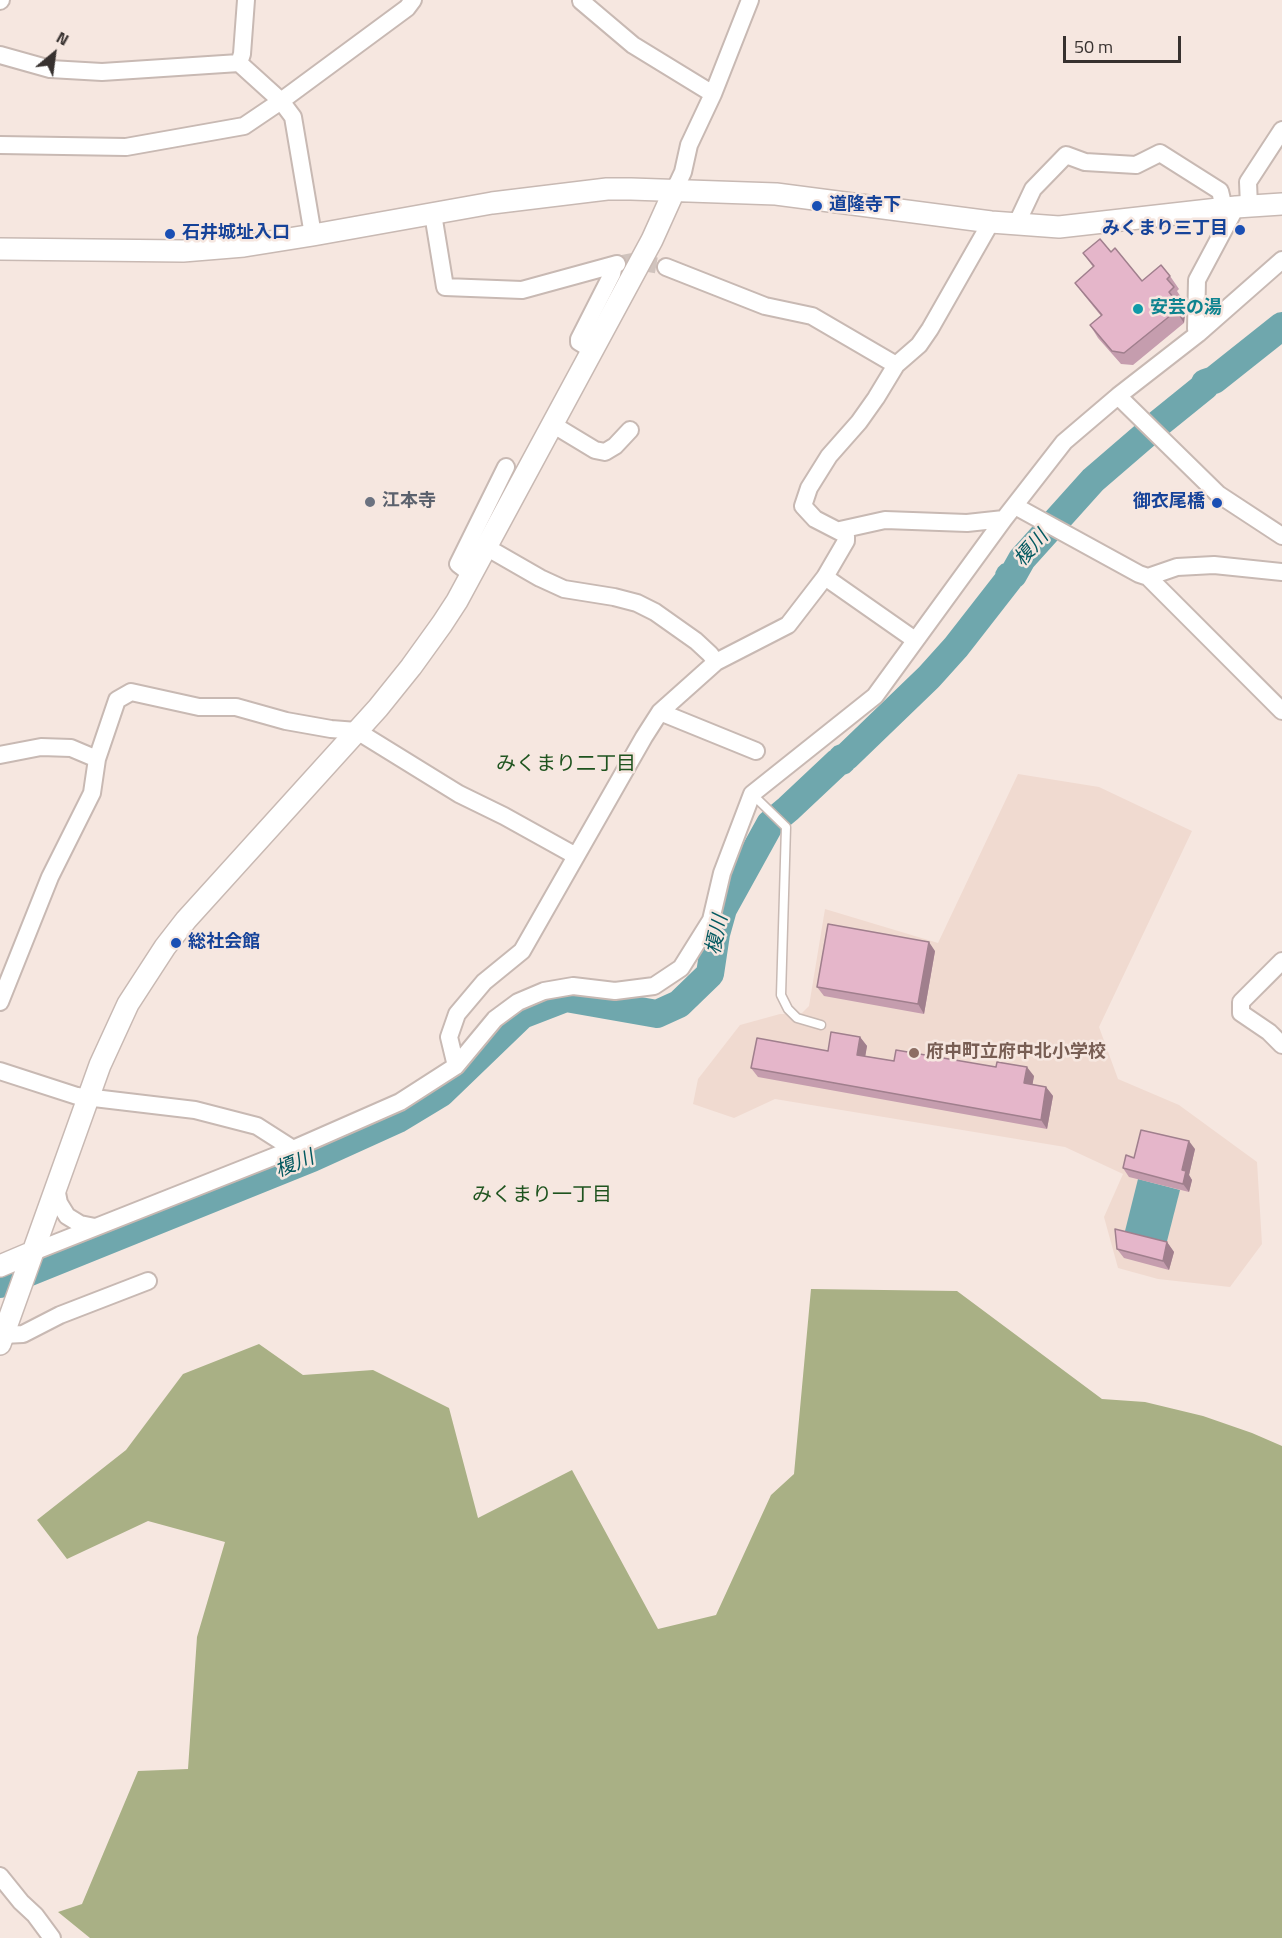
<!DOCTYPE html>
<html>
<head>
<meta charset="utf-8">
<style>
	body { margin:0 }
	#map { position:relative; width:1282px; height:1938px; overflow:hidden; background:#f6e7e0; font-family:"Titillium Web",sans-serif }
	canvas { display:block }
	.north { position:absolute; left:24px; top:24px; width:60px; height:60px; -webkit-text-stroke:4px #f6e7e0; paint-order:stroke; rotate:29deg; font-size:16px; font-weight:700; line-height:24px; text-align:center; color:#37312f }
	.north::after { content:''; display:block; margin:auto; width:21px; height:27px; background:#37312f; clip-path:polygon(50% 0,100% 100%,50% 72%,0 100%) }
	.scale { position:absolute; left:1063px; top:36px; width:118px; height:27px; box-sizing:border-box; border:3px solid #37312f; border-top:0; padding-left:8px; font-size:18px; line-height:21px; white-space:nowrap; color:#37312f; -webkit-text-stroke:4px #f6e7e0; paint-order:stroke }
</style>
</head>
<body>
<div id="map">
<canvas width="1282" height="1938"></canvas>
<div class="north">N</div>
<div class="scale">50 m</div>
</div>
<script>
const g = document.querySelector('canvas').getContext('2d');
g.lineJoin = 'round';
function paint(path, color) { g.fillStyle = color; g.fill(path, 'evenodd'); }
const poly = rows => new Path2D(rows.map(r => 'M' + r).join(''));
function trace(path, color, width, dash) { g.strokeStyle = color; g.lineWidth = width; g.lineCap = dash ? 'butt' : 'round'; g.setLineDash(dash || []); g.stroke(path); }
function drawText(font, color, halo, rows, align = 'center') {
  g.font = font + ' "Titillium Web","Noto Sans JP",sans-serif'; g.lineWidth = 5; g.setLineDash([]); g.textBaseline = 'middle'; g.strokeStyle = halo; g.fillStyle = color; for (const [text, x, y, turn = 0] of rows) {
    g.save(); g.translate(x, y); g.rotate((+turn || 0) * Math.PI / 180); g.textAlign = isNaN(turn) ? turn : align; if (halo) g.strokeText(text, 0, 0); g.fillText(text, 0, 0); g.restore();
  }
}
paint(poly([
	[1018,774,1099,787,1192,831,1099,1027,1118,1079,1179,1105,1257,1162,1262,1244,1230,1287,1158,1279,1118,1268,1104,1217,1123,1174,1065,1147,775,1099,734,1118,693,1104,698,1079,740,1025,780,1014,801,1014,809,1006,825,909,938,943]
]), '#f0dad0');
paint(poly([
	[811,1289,957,1291,1102,1399,1145,1402,1203,1416,1252,1433,1282,1446,1282,1938,90,1938,58,1912,82,1904,138,1771,188,1769,197,1637,225,1542,148,1521,67,1559,37,1520,126,1450,183,1374,259,1344,303,1375,373,1370,449,1408,478,1518,572,1470,658,1629,716,1615,771,1495,794,1474]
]), '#a9b085');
paint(poly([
	[1138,1179,1180,1190,1165,1249,1123,1239]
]), '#6fa7ad');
trace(poly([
	[0,1284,312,1158,398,1119,441,1093,522,1015,566,998,657,1014,679,1004,710,974,716,934,723,909,770,824,788,809,838,762,842,761,842,758,846,757,929,677,956,647,1009,579,1009,576,1013,575,1022,559,1093,480,1158,424,1205,386,1205,383,1214,380,1282,326]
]), '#6fa7ad', 28);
trace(poly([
	[617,264,632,261,666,267]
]), '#d0c3bd', 16, [16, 8]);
const service = poly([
	[752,794,786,827,781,995,788,1009,797,1018,821,1025]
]);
const minor = poly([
	[0,1,1,0],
	[581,1,633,45,713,94],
	[0,55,50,69,102,72,239,63,242,54,246,0],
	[239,63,281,101,293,117,313,235],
	[0,145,126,147,244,126,281,101,407,8,413,0],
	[675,189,683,172,689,145,713,94,750,0],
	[1249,206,1248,182,1282,130],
	[433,214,445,287,522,290,617,264],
	[1016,225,1033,189,1066,155,1085,162,1136,165,1160,153,1220,191,1224,208],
	[666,267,765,306,812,316,896,365],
	[1199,333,1196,329,1197,280,1236,207],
	[592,350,579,342,579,339,612,274,614,265],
	[1118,396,1218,494,1282,536],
	[552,424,595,450,605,452,615,446,630,430],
	[1015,506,1139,574,1148,577,1282,711],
	[840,530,885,520,967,523,1004,519],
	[486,547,540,578,564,589,614,597,637,603,655,612,696,641,710,654,716,662],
	[471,574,458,564,506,467],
	[825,577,915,640],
	[1148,577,1177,567,1214,565,1282,572],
	[660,712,756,751],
	[0,755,41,747,71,748,97,759],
	[1282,961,1241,1002,1241,1013,1269,1032,1282,1045],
	[0,1002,50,877,92,793,97,759,117,700,131,692,199,707,236,707,286,721,331,729,357,731,459,794,504,816,576,856],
	[456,1066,449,1037,457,1014,484,982,522,951,644,737,660,712,716,662,788,625,825,577,846,541,846,535,815,519,803,506,809,488,829,456,859,422,876,398,896,365,919,345,930,329,991,222],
	[0,1071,77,1096,195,1110,257,1126,293,1149],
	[56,1188,59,1203,67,1216,80,1224,95,1227],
	[33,1252,293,1149,400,1102,456,1066,495,1019,518,1002,544,991,573,986,615,991,654,986,681,968,711,920,722,873,752,794,875,696,1004,519,1064,442,1118,396,1199,333,1282,260],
	[3,1335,23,1334,60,1315,148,1281],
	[0,1876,21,1902,35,1915,52,1938]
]);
const tertiary = poly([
	[0,249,183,251,244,246,313,235,492,203,607,189,631,189,776,194,991,222,1059,227,1236,207,1282,204],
	[0,1266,33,1252],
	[0,1344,100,1065,128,1004,165,947,186,920,378,708,411,667,442,624,457,601,652,240,675,189]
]);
trace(service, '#c8b9b3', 11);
trace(minor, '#c8b9b3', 20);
trace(tertiary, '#c8b9b3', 24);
trace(service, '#fff', 8);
trace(minor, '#fff', 16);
trace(tertiary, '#fff', 21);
paint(poly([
	[1111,252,1142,281,1170,276,1179,289,1177,291,1183,300,1178,304,1185,313,1184,323,1133,365,1121,364,1098,338,1090,325,1101,316,1084,295,1075,283,1093,267,1083,253],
	[935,951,924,1014,824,996,817,987],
	[860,1037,867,1046,865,1056,894,1061,1034,1076,1032,1085,1046,1087,1053,1096,1047,1129,758,1077,751,1068,828,1051],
	[1195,1149,1189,1175,1192,1180,1189,1192,1129,1177,1123,1168,1134,1158],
	[1167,1242,1174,1252,1169,1270,1124,1258,1117,1249]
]), '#c59dae');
paint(poly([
	[1176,301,1185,313,1184,323,1176,311],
	[929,942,935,951,924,1014,918,1004],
	[860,1037,867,1046,864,1064,857,1055],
	[1027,1067,1034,1076,1031,1093,1024,1083],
	[1046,1087,1053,1096,1047,1129,1041,1120],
	[1189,1141,1195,1149,1189,1175,1192,1180,1189,1192,1183,1184,1182,1170],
	[1167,1242,1174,1252,1169,1270,1163,1261]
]), '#a07f8d');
const building = poly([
	[1100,239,1111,252,1115,248,1142,281,1161,265,1170,276,1167,279,1174,287,1169,292,1176,301,1176,311,1124,353,1112,351,1090,325,1102,315,1075,283,1094,266,1083,253,1100,239],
	[828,924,929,942,918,1004,817,987,828,924],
	[831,1032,860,1037,857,1055,894,1061,896,1050,996,1067,997,1062,1027,1067,1024,1083,1046,1087,1041,1120,751,1068,757,1038,828,1051,831,1032],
	[1141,1130,1189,1141,1182,1170,1186,1171,1183,1184,1123,1168,1126,1155,1134,1158,1141,1130],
	[1115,1229,1167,1242,1163,1261,1117,1249,1115,1229]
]);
paint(building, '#e5b6ca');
trace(building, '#a07f8d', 1.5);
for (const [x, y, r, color] of [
	[817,206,6,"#1a4fb4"],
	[1240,230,6,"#1a4fb4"],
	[170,234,6,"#1a4fb4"],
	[1138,309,6,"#0f9aa8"],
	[370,502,6,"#6b7280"],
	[1217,503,6,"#1a4fb4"],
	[176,943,6,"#1a4fb4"],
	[914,1053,6,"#8d6e63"]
]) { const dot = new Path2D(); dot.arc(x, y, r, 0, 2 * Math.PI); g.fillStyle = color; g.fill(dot); trace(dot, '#f6e7e0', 2); }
drawText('bold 18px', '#164399', '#f6e7e0', [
	["道隆寺下",829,206],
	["みくまり三丁目",1228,230,"right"],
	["石井城址入口",182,234],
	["御衣尾橋",1205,503,"right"],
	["総社会館",188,943]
], 'left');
drawText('bold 18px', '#0d838f', '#f6e7e0', [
	["安芸の湯",1150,309]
], 'left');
drawText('bold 18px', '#5b616d', '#f6e7e0', [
	["江本寺",382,502]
], 'left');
drawText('bold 18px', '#785e54', '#f6e7e0', [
	["府中町立府中北小学校",926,1053]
], 'left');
drawText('italic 20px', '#035960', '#f6e7e0', [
	["榎川",1032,549,-49],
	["榎川",718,935,-78],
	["榎川",295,1165,-22]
]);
drawText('20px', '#1e531e', '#f6e7e0', [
	["みくまり二丁目",566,765],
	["みくまり一丁目",542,1196]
]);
</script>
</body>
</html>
